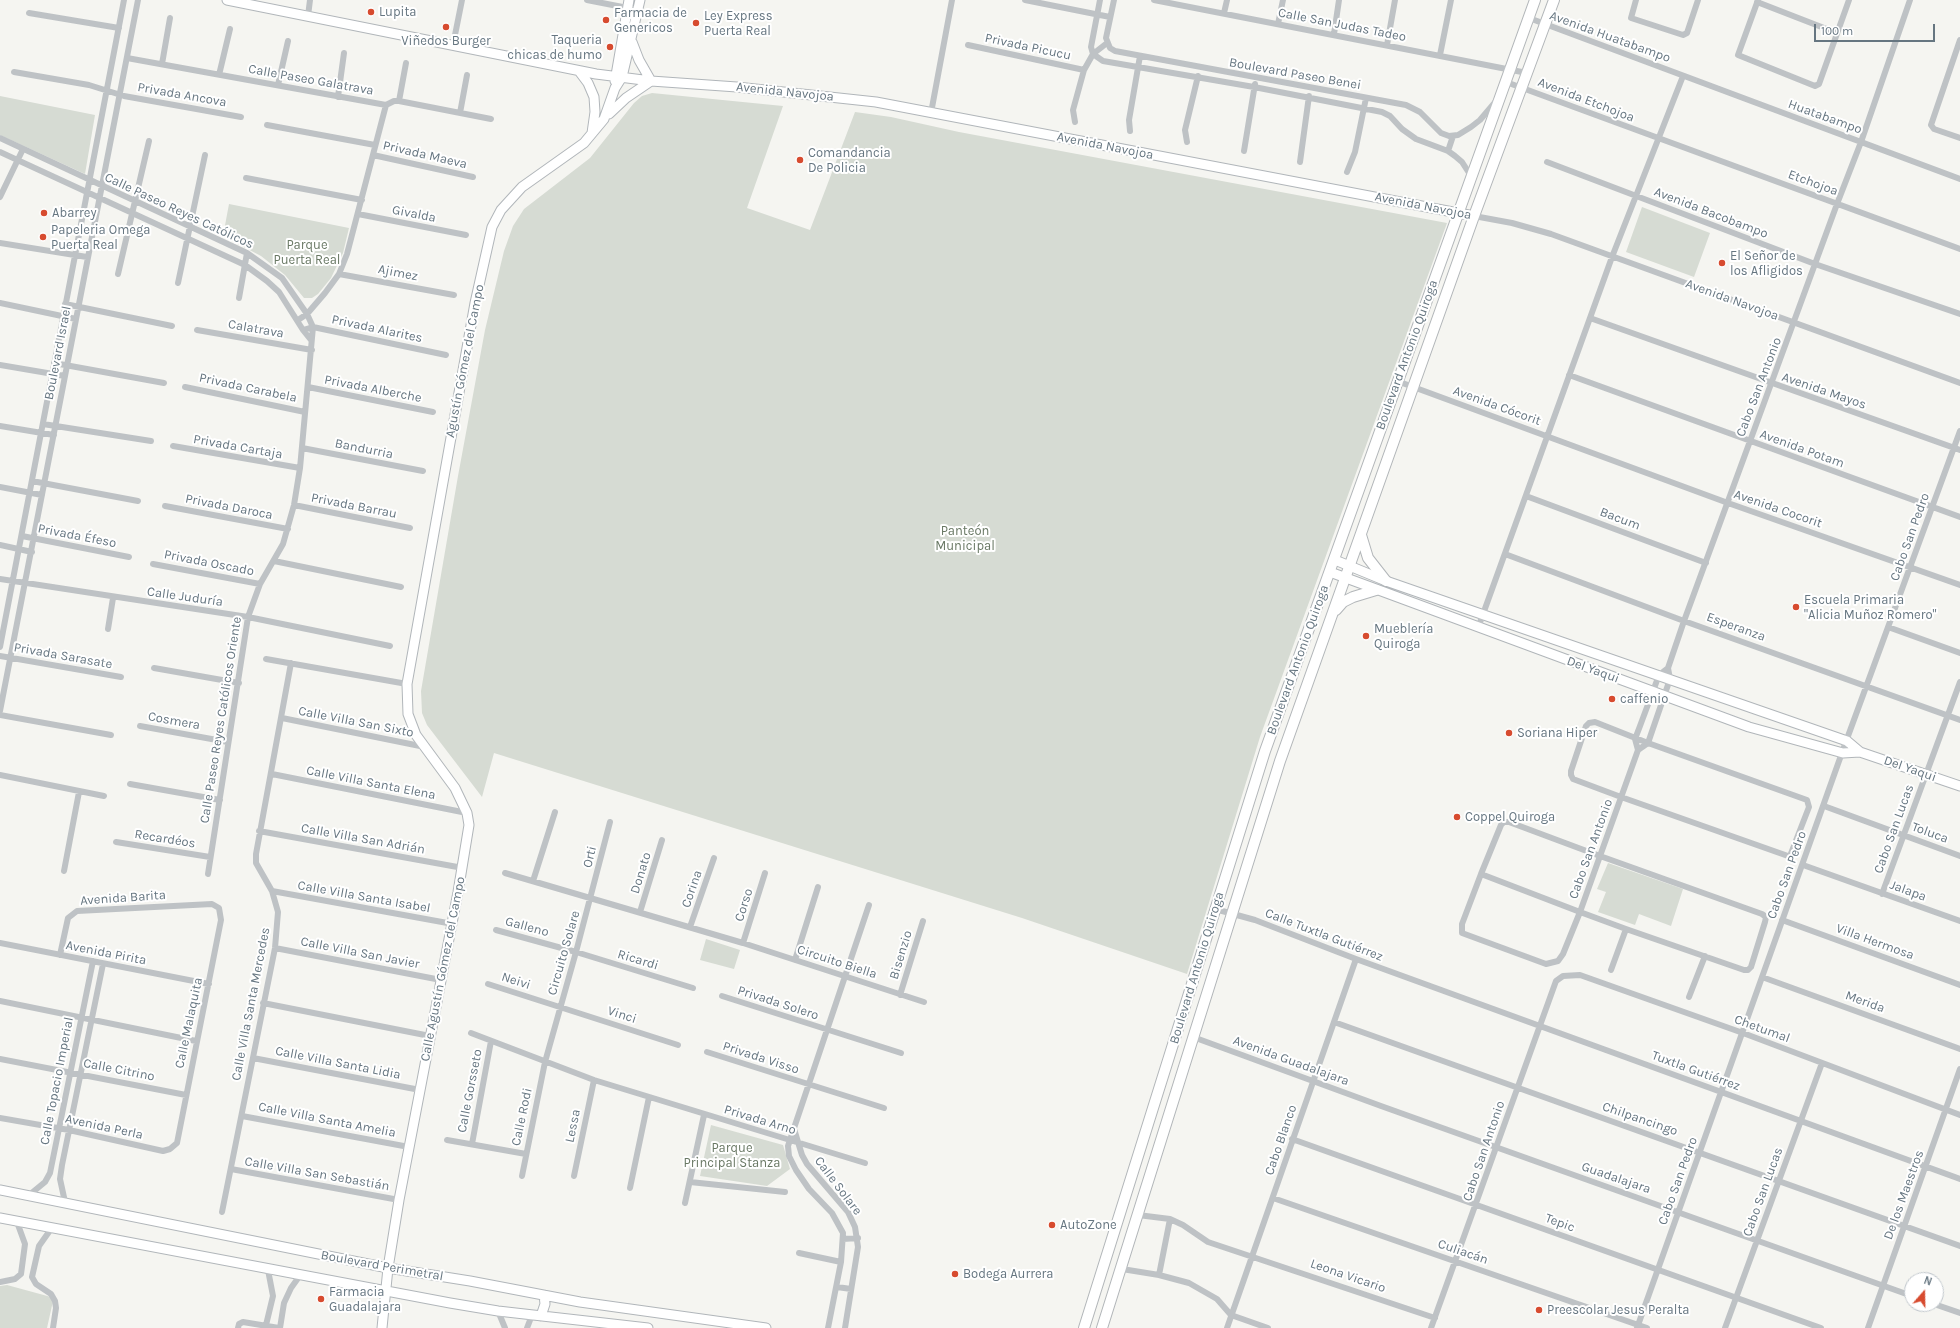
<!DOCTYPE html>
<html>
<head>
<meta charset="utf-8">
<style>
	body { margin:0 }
	#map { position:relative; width:1960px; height:1328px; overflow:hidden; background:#f5f5f1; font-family:Karla,sans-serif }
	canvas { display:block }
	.north { position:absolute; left:1904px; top:1272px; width:40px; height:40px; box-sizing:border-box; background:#fff; border:1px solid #c2c8cd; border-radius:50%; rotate:20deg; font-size:11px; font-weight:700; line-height:16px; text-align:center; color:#667681 }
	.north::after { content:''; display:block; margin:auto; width:14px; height:18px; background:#d74b2f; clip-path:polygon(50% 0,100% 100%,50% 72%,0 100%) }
	.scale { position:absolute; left:1814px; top:24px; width:121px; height:18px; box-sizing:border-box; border:2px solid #667681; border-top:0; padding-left:5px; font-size:12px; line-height:14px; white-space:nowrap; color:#667681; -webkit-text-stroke:3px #fff; paint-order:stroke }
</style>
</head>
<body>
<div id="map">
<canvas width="1960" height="1328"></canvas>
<div class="north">N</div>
<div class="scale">100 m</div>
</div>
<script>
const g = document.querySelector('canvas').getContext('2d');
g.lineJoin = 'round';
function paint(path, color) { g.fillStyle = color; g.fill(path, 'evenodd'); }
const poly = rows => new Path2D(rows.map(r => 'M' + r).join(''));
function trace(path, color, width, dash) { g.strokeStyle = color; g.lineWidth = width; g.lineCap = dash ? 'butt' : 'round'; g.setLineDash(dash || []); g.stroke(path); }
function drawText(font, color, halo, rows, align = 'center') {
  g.font = font + ' Karla,sans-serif'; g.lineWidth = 4; g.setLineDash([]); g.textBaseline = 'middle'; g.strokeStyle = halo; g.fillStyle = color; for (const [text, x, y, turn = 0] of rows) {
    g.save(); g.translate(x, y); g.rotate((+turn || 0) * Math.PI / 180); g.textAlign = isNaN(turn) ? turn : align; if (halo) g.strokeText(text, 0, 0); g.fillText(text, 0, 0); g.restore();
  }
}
paint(poly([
	[652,93,783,106,747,208,810,230,855,112,891,117,959,132,1447,223,1260,737,1187,974,1022,918,494,753,482,797,427,725,422,713,421,691,458,476,485,330,504,251,513,226,524,209,590,158,634,103,642,96],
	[0,96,95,115,85,174,0,135],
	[229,204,349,228,343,253,331,278,318,294,312,298,304,298,285,275,261,256,223,236],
	[1642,207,1710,233,1694,277,1626,252],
	[1608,863,1683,889,1671,926,1639,914,1635,925,1598,912,1606,892,1597,889],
	[706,939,740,950,734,969,700,960],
	[711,1125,783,1145,790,1169,767,1186,700,1176],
	[7,1285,51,1297,53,1301,47,1328,0,1328,0,1286]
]), '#d6dbd3');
const secondary = poly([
	[227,0,596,74,651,81,737,87,876,102,1474,216],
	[579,71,588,83,594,97,595,112,592,133],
	[615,81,629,0],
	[609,114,626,98,651,81,639,60,632,42],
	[1335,560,1386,581,1847,741,1860,752],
	[1330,572,1749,727,1843,753,1860,752,1960,786],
	[0,1190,388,1268,470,1281,580,1302,766,1328],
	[0,1218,450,1303,498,1311,648,1328],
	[541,1316,545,1304,544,1295],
	[382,1328,388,1268,399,1200,458,892,469,825,467,813,455,788,416,735,408,714,407,684,475,303,492,227,501,210,522,187,584,143,604,119,615,88,622,77,640,0]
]);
const primary = poly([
	[1361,535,1368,558,1386,581],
	[1336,610,1343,602,1353,597,1376,590],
	[1084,1328,1265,751,1535,0],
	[1102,1328,1280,761,1474,216,1554,0]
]);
trace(secondary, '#b1b6ba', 11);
trace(primary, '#b2b6b9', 12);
trace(poly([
	[587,0,638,10],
	[1025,0,1110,17],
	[1100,0,1091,47,1093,54,1103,61,1254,87,1382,112,1390,116,1402,129,1416,139,1448,151,1455,156,1462,162,1471,176],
	[1114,0,1106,38,1110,48,1115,51,1406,105,1420,112,1441,133,1449,136,1458,135,1471,127,1480,120,1497,100],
	[1154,0,1527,73],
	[1636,0,1631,18,1683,35,1687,33,1698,0],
	[1758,0,1738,55,1815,86,1819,84,1849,0],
	[1757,2,1837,33],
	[29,13,119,28],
	[1224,13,1227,0],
	[308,16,310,0],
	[1529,18,1960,179],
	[1278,24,1283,0],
	[1334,34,1339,0],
	[1960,40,1931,125,1934,129,1960,138],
	[453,45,462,0],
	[968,45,1084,70],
	[1387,45,1395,0],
	[1440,55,1451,0],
	[127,58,386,105,394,101,399,101,491,119],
	[162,64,170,18],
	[14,72,89,85,124,96,241,117],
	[219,75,230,29],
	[1506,82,1960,249],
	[278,85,288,41],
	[338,97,344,53],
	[399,101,406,63],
	[460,113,467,75],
	[931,113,952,0],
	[1075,122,1073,110,1084,70,1093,54,1107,43],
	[267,125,375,145],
	[1130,131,1129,120,1140,56],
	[0,138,247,253,282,278,307,314,313,327,300,468,294,505,283,544,260,584,248,617,208,874],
	[1187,142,1185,130,1198,76],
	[1244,151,1255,84],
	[1448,151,1453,136],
	[0,152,245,265,267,281,279,292,303,330,311,340],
	[373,155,473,177],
	[1300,162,1309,96],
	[1547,162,1815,264,1960,314],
	[1347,172,1355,152,1366,98],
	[246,178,362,200],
	[0,197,23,149],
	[358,214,466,235],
	[1474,216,1512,223,1551,234,1960,383],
	[0,243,87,257],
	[118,274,149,141],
	[339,274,454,295],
	[178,283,205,155],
	[239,298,247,253],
	[0,303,76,319],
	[65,304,172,326],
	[1590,318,1960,450],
	[298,320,307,314,325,293,339,274,347,254,386,105],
	[197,330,312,350],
	[303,330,313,327,446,355],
	[54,363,164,383],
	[0,365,65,376],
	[1569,375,1960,517],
	[1397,381,1728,503,1960,585],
	[185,387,305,412],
	[308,387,433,412],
	[43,424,151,441],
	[0,426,54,435],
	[173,446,300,468],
	[302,448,423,471],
	[32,481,138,501],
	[0,487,42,495],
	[1526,496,1706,563],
	[294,505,410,528],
	[165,506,288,529],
	[22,536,129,557],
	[0,545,32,552],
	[1505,554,1684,621,1960,720],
	[274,561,401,587],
	[153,564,260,584],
	[0,579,248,617,390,646],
	[1888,627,1960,653],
	[1478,628,1612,257,1683,76],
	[108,629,113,598],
	[0,647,124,0],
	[0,656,121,677],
	[266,659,407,684],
	[154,668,239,683],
	[0,711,138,0],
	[0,715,111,735],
	[282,718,425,747],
	[1595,722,1648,743,1807,800,1809,807,1790,856,1788,856,1621,797,1573,779,1571,775,1571,771,1586,726,1589,723,1595,722],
	[140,726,228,742],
	[1638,750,1648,743,1670,679,1668,668,1684,621,1837,204,1861,142,1910,0],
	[272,774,467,813],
	[0,775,104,796],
	[130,784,220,800],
	[1824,806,1960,856],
	[259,831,463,868],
	[116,842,210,857],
	[1803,865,1960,921],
	[64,871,79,792],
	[505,873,743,943,924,1002],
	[1481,874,1580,912,1626,929,1744,970,1748,970,1751,967,1765,922,1766,917,1762,914,1600,856,1509,822,1504,822,1501,825,1481,874,1462,924,1462,933,1546,964,1558,961,1563,954,1580,912,1600,856,1638,750,1635,739,1640,726,1659,675,1668,668],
	[533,881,555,812],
	[272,891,453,924],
	[1882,894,1960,682],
	[1215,909,1255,920,1356,959,1960,1179],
	[640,912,662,840],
	[1782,920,1960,985],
	[690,927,714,858],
	[496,930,576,952,693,988],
	[0,943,209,984],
	[743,943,765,873],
	[275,948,441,980],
	[795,960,818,887],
	[1611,970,1626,929],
	[1762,977,1960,1049],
	[488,984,678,1045],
	[900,995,923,921],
	[722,996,901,1053],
	[1689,997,1705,956],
	[0,1001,196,1041],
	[263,1003,430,1036],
	[1334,1022,1960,1246],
	[471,1033,594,1080,865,1163],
	[1193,1037,1381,1106,1912,1296],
	[707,1052,884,1108],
	[253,1058,420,1090],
	[0,1059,186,1095],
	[242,1116,409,1147],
	[0,1118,69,1130,163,1151,170,1149,177,1143,221,920,219,908,212,904,77,911,68,918,60,955],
	[794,1129,802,1155,807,1164,848,1212,855,1227,858,1247,845,1328],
	[1292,1139,1821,1328],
	[447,1140,526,1154],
	[472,1144,491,1041],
	[231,1169,399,1200],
	[522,1176,545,1062,576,952,610,822],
	[574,1176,594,1080],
	[690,1182,785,1192],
	[630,1188,649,1097],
	[28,1196,45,1182,50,1173,93,961],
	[1273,1198,1647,1328],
	[65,1202,60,1179,62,1165,103,964],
	[685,1203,704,1115],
	[222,1212,275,948,278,912,272,891,256,863,256,854,291,663],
	[1138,1215,1170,1219,1183,1225,1208,1242,1435,1318],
	[51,1229,39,1246,32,1277,36,1284,51,1294,55,1301,56,1308,53,1328],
	[843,1239,858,1238],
	[799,1253,841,1262],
	[1122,1269,1159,1275,1189,1283,1217,1299,1231,1315,1268,1328],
	[1159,1275,1170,1219],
	[0,1282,15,1279,21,1274,25,1244,17,1222],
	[837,1287,851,1289],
	[1934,1304,1960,1313],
	[498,1311,505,1328],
	[266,1325,273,1296,268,1270],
	[238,1328,239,1324,243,1322,279,1328],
	[280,1328,284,1303,291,1288,301,1274],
	[527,1328,532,1315],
	[828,1328,841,1262,843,1233,832,1213,809,1189,796,1170,789,1156,788,1146,869,905],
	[1227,1328,1356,959],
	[1431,1328,1556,981,1563,976,1580,975,1743,1033,1960,1115],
	[1637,1328,1844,747,1960,431],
	[1725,1328,1822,1063],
	[1868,1328,1960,1069]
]), '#bec2c5', 6);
trace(secondary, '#fff', 9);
trace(primary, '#fff', 10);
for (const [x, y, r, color] of [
	[371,12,4,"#d74b2f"],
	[606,20,4,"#d74b2f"],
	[696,23,4,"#d74b2f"],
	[446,27,4,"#d74b2f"],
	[610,47,4,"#d74b2f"],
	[800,160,4,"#d74b2f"],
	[44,213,4,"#d74b2f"],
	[43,237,4,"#d74b2f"],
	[1722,263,4,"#d74b2f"],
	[1796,607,4,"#d74b2f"],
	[1366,636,4,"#d74b2f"],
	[1612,699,4,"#d74b2f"],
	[1509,733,4,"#d74b2f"],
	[1457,817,4,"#d74b2f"],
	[1052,1225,4,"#d74b2f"],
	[955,1274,4,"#d74b2f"],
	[321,1299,4,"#d74b2f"],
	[1539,1310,4,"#d74b2f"]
]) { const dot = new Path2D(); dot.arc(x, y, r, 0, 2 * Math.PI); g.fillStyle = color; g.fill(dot); trace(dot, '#fff', 1.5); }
drawText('13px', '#667681', '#fff', [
	["Lupita",379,12],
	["Farmacia de",614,13],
	["Genericos",614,28],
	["Ley Express",704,16],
	["Puerta Real",704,31],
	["Taqueria",602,40,"right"],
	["chicas de humo",602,55,"right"],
	["Viñedos Burger",446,41,"center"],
	["Comandancia",808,153],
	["De Policia",808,168],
	["Abarrey",52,213],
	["Papeleria Omega",51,230],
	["Puerta Real",51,245],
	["El Señor de",1730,256],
	["los Afligidos",1730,271],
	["Escuela Primaria",1804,600],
	["\"Alicia Muñoz Romero\"",1804,615],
	["Mueblería",1374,629],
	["Quiroga",1374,644],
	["caffenio",1620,699],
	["Soriana Hiper",1517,733],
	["Coppel Quiroga",1465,817],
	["AutoZone",1060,1225],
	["Bodega Aurrera",963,1274],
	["Farmacia",329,1292],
	["Guadalajara",329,1307],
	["Preescolar Jesus Peralta",1547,1310]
], 'left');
drawText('13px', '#667681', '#fff', [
	["Calle San Judas Tadeo",1342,25,11],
	["Avenida Huatabampo",1610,37,20],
	["Privada Picucu",1028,47,12],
	["Boulevard Paseo Benei",1295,74,10],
	["Calle Paseo Galatrava",311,80,10],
	["Avenida Navojoa",785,92,6],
	["Privada Ancova",182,95,10],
	["Avenida Etchojoa",1586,100,21],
	["Huatabampo",1825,117,20],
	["Avenida Navojoa",1105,146,11],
	["Privada Maeva",425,155,13],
	["Etchojoa",1813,183,20],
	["Avenida Navojoa",1423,206,11],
	["Calle Paseo Reyes Católicos",179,211,25],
	["Avenida Bacobampo",1711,213,21],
	["Givalda",414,214,11],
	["Ajimez",398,273,11],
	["Avenida Navojoa",1732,300,20],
	["Calatrava",256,329,10],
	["Privada Alarites",377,329,12],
	["Boulevard Israel",58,353,-79],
	["Boulevard Antonio Quiroga",1407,355,-70],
	["Agustín Gómez del Campo",465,361,-79],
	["Cabo San Antonio",1759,387,-69],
	["Privada Carabela",248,388,12],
	["Privada Alberche",373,389,11],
	["Avenida Mayos",1824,391,19],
	["Avenida Cócorit",1497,406,20],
	["Privada Cartaja",238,447,10],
	["Bandurria",364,449,11],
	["Avenida Potam",1802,449,20],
	["Privada Barrau",354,506,11],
	["Privada Daroca",229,507,11],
	["Avenida Cocorit",1778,509,19],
	["Bacum",1620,519,21],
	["Privada Éfeso",77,536,11],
	["Cabo San Pedro",1910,537,-70],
	["Privada Oscado",209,563,11],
	["Calle Juduría",185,597,8],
	["Esperanza",1736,627,20],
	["Privada Sarasate",63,656,10],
	["Boulevard Antonio Quiroga",1298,660,-70],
	["Del Yaqui",1593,670,20],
	["Calle Paseo Reyes Católicos Oriente",221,720,-81],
	["Cosmera",174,721,10],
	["Calle Villa San Sixto",356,722,11],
	["Del Yaqui",1910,769,19],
	["Calle Villa Santa Elena",371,783,11],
	["Cabo San Lucas",1894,829,-70],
	["Toluca",1930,833,20],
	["Recardéos",165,839,9],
	["Calle Villa San Adrián",363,839,10],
	["Cabo San Antonio",1591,849,-70],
	["Orti",590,857,-76],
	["Donato",641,873,-73],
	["Cabo San Pedro",1787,875,-70],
	["Corina",692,889,-71],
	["Jalapa",1908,891,20],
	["Calle Villa Santa Isabel",364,897,10],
	["Avenida Barita",123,898,-4],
	["Corso",744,905,-73],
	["Galleno",527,927,15],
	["Calle Tuxtla Gutiérrez",1324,935,21],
	["Villa Hermosa",1875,942,20],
	["Avenida Pirita",106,953,11],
	["Calle Villa San Javier",360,953,11],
	["Circuito Solare",564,953,-74],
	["Bisenzio",901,955,-73],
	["Ricardi",638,960,17],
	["Circuito Biella",837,962,18],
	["Boulevard Antonio Quiroga",1197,968,-73],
	["Calle Agustín Gómez del Campo",443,969,-79],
	["Neivi",516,981,18],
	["Merida",1865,1002,20],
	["Privada Solero",778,1003,18],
	["Calle Villa Santa Mercedes",251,1004,-79],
	["Vinci",622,1015,18],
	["Calle Malaquita",189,1023,-78],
	["Chetumal",1762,1029,20],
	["Privada Visso",761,1058,18],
	["Avenida Guadalajara",1291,1061,20],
	["Calle Villa Santa Lidia",338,1063,11],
	["Calle Citrino",119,1070,11],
	["Tuxtla Gutiérrez",1696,1071,20],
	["Calle Topacio Imperial",57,1081,-79],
	["Calle Gorsseto",470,1091,-79],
	["Calle Rodi",522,1117,-78],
	["Chilpancingo",1640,1119,19],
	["Calle Villa Santa Amelia",327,1120,11],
	["Privada Arno",760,1120,17],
	["Lessa",573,1126,-78],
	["Avenida Perla",104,1127,12],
	["Cabo Blanco",1281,1140,-71],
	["Cabo San Antonio",1484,1151,-71],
	["Calle Villa San Sebastián",317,1174,10],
	["Guadalajara",1616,1178,19],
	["Cabo San Pedro",1678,1181,-70],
	["Calle Solare",838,1186,53],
	["Cabo San Lucas",1763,1192,-70],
	["De los Maestros",1904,1195,-70],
	["Tepic",1560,1223,20],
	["Culiacán",1463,1252,19],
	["Boulevard Perimetral",382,1266,10],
	["Leona Vicario",1348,1276,19]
]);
drawText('13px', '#697864', '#fff', [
	["Parque",307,245],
	["Puerta Real",307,260],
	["Panteón",965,531],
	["Municipal",965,546],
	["Parque",732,1148],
	["Principal Stanza",732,1163]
]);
</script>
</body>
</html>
